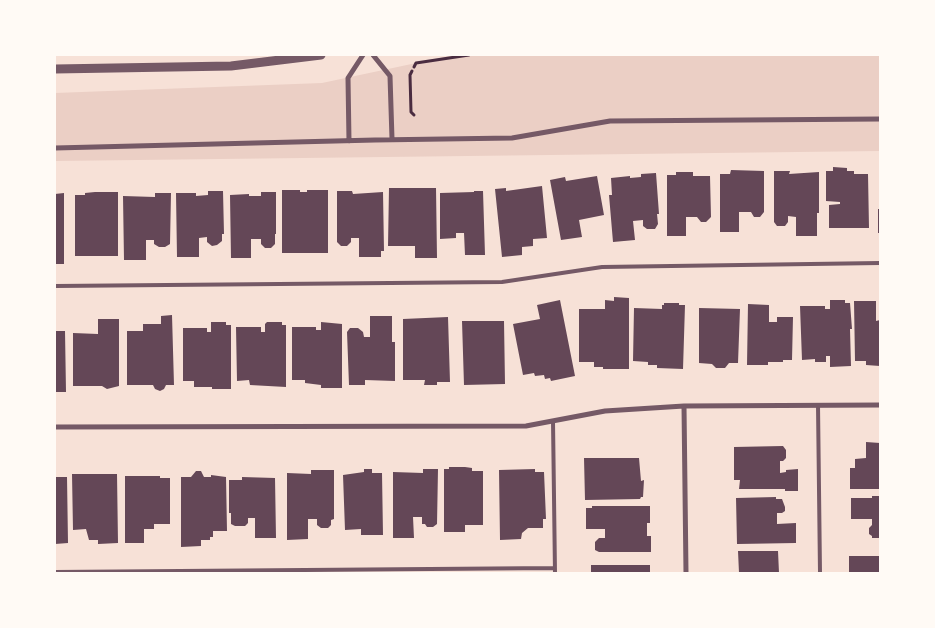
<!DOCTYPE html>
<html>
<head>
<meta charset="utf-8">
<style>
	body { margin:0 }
	#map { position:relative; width:935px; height:628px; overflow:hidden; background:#f7e1d7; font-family:Manrope,sans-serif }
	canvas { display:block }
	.frame { position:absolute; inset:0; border:56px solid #fffaf5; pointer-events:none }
</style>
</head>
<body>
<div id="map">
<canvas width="935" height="628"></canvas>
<div class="frame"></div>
</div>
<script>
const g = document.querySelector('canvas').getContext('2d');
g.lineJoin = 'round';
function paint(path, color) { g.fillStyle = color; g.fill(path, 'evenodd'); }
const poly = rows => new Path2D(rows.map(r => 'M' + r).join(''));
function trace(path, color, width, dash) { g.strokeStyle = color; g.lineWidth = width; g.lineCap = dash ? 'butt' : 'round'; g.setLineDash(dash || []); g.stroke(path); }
paint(poly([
	[454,55,880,55,880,151,55,161,55,93,322,83]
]), '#ebcfc5');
paint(poly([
	[833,167,847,168,847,171,854,171,854,174,868,174,869,228,829,228,829,205,840,204,840,202,826,201,826,171,833,171],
	[731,170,764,171,764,212,760,217,754,217,751,212,739,212,739,232,720,232,720,174,730,174],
	[774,171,790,171,789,174,819,172,819,213,817,213,817,236,796,236,796,217,788,216,788,222,785,226,777,226,774,222],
	[676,172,693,172,693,176,710,176,711,217,706,222,701,222,697,217,686,217,686,236,667,236,667,175,676,175],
	[656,173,659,214,657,214,658,224,655,229,647,229,643,226,643,220,633,221,635,240,613,242,609,195,612,195,611,178,630,176,630,178,641,177,641,174],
	[597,176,604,215,579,220,582,237,561,240,550,180,565,177,566,181],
	[542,186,547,238,533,239,533,246,522,247,522,255,502,257,495,189,506,188,506,191],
	[389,188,436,188,437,258,415,258,415,246,388,246],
	[282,190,300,190,300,192,307,192,307,190,328,190,328,253,282,253],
	[208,191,223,191,224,234,222,234,222,241,217,245,212,246,207,242,207,237,199,238,199,257,177,257,176,193,196,193,196,196,208,195],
	[337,191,352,191,353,194,383,192,384,251,381,251,381,257,359,257,359,238,351,238,351,242,347,246,341,246,337,242],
	[474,191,483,191,485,255,465,255,464,233,456,233,456,238,440,239,440,193,474,192],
	[95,192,118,192,118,256,75,256,75,195,85,195,85,193],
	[261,192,276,192,276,234,275,234,275,244,271,248,265,248,261,244,261,239,251,239,251,258,231,258,230,195,249,194,249,196,261,196],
	[64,193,64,264,55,264,55,194],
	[155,193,171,193,170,244,165,247,159,247,154,244,154,240,146,240,146,260,124,260,123,196,155,197],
	[878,209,880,209,880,233,878,233],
	[614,297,629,298,629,369,603,369,603,367,594,367,594,362,579,362,579,309,605,309,605,300,614,301],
	[560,300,575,376,551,381,550,378,545,379,544,375,535,376,534,373,523,375,513,324,540,319,537,305],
	[830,300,845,300,845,303,850,303,852,329,850,329,851,366,830,367,830,356,826,356,826,362,815,362,815,359,802,360,800,306,825,306,825,309,830,309],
	[854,301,876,301,876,321,880,320,880,366,866,365,866,361,855,361],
	[664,303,679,303,679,305,685,305,683,369,657,368,657,365,648,365,648,362,633,361,634,308,662,309,662,305,664,305],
	[748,304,769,305,769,322,777,322,777,317,793,317,792,360,783,360,783,362,768,362,768,365,747,365],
	[699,308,740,309,738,363,729,363,725,368,716,368,712,364,699,363],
	[172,315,174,385,166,385,164,389,160,391,155,389,153,385,127,385,127,331,143,331,143,324,161,324,161,316],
	[370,316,392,316,392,342,395,342,395,381,365,380,365,385,349,385,347,332,350,328,358,328,363,332,364,337,370,337],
	[448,317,450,382,437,382,437,385,424,385,425,380,403,380,403,319],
	[98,319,119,319,119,386,107,389,102,386,73,386,73,333,98,334],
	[462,321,504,321,505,384,464,385],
	[211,322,226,322,226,325,231,325,231,389,212,389,212,387,194,387,194,381,183,381,183,328,207,328,207,332,211,332],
	[267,322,282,322,282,325,286,325,286,387,250,385,249,380,237,381,236,327,261,327,261,332,265,332,265,324],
	[321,322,342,324,342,388,321,388,321,385,305,383,305,380,292,380,292,327,316,327,316,330,321,330],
	[55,331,65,331,66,392,55,392],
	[866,442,880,443,880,489,850,489,850,468,855,468,855,459,866,458],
	[783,446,786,450,786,458,783,461,780,461,780,473,786,472,786,470,798,469,798,491,785,491,785,489,739,489,740,480,734,480,734,447],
	[584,458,639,458,641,481,644,480,643,497,641,497,640,499,585,500],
	[449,467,465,467,472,468,472,471,483,471,483,525,465,525,465,532,444,532,444,469,449,469],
	[364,469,372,469,372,473,382,473,383,535,361,535,361,529,345,530,343,475,364,472],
	[423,469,438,469,437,524,433,527,427,527,425,524,422,524,422,517,413,517,414,538,393,538,393,472,423,473],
	[535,469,535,472,544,472,546,519,543,519,543,528,528,528,522,533,521,539,500,540,499,470],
	[311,470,334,470,334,519,331,520,331,525,328,528,321,528,317,525,317,519,308,519,308,539,287,540,287,473,311,474],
	[196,471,201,471,204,477,211,477,211,475,226,477,227,531,213,531,213,537,210,537,210,540,201,540,201,546,181,547,181,477,191,477],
	[72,474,117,474,118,543,98,544,98,540,89,540,86,529,73,530],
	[125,476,160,476,160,478,170,478,170,524,154,524,154,529,144,529,144,543,125,543],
	[55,477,67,477,68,543,55,544],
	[242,477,275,478,276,538,255,538,255,518,248,518,248,523,245,526,235,526,231,524,231,513,229,513,229,480,242,480],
	[872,496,880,496,880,538,872,538,872,536,869,534,869,528,872,525,872,519,851,519,851,498,872,498],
	[776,497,776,499,782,499,785,507,785,511,782,513,777,513,777,524,796,523,796,543,737,544,736,498],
	[592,506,650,506,650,523,647,523,647,536,651,536,651,552,599,552,595,550,595,542,599,538,605,538,605,529,586,529,586,508,592,508],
	[738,551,778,551,779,573,739,573],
	[849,556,880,556,880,573,849,573],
	[591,565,650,565,650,573,591,573]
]), '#644757');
trace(poly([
	[414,67,416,63,469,55],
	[412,71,410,75,411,112,414,115]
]), '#4a2c40', 3);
trace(poly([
	[55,286,502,282,602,267,880,263],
	[818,405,820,573],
	[553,421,555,573],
	[55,572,555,568]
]), '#755966', 4);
trace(poly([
	[373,55,390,76,392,139],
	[349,141,348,78,363,55],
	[55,148,375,140,512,138,610,121,880,119],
	[684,406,686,573],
	[55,427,526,426,605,411,684,406,880,405]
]), '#755966', 5);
trace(poly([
	[55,69,231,66,321,55]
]), '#755966', 9);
</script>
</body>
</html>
